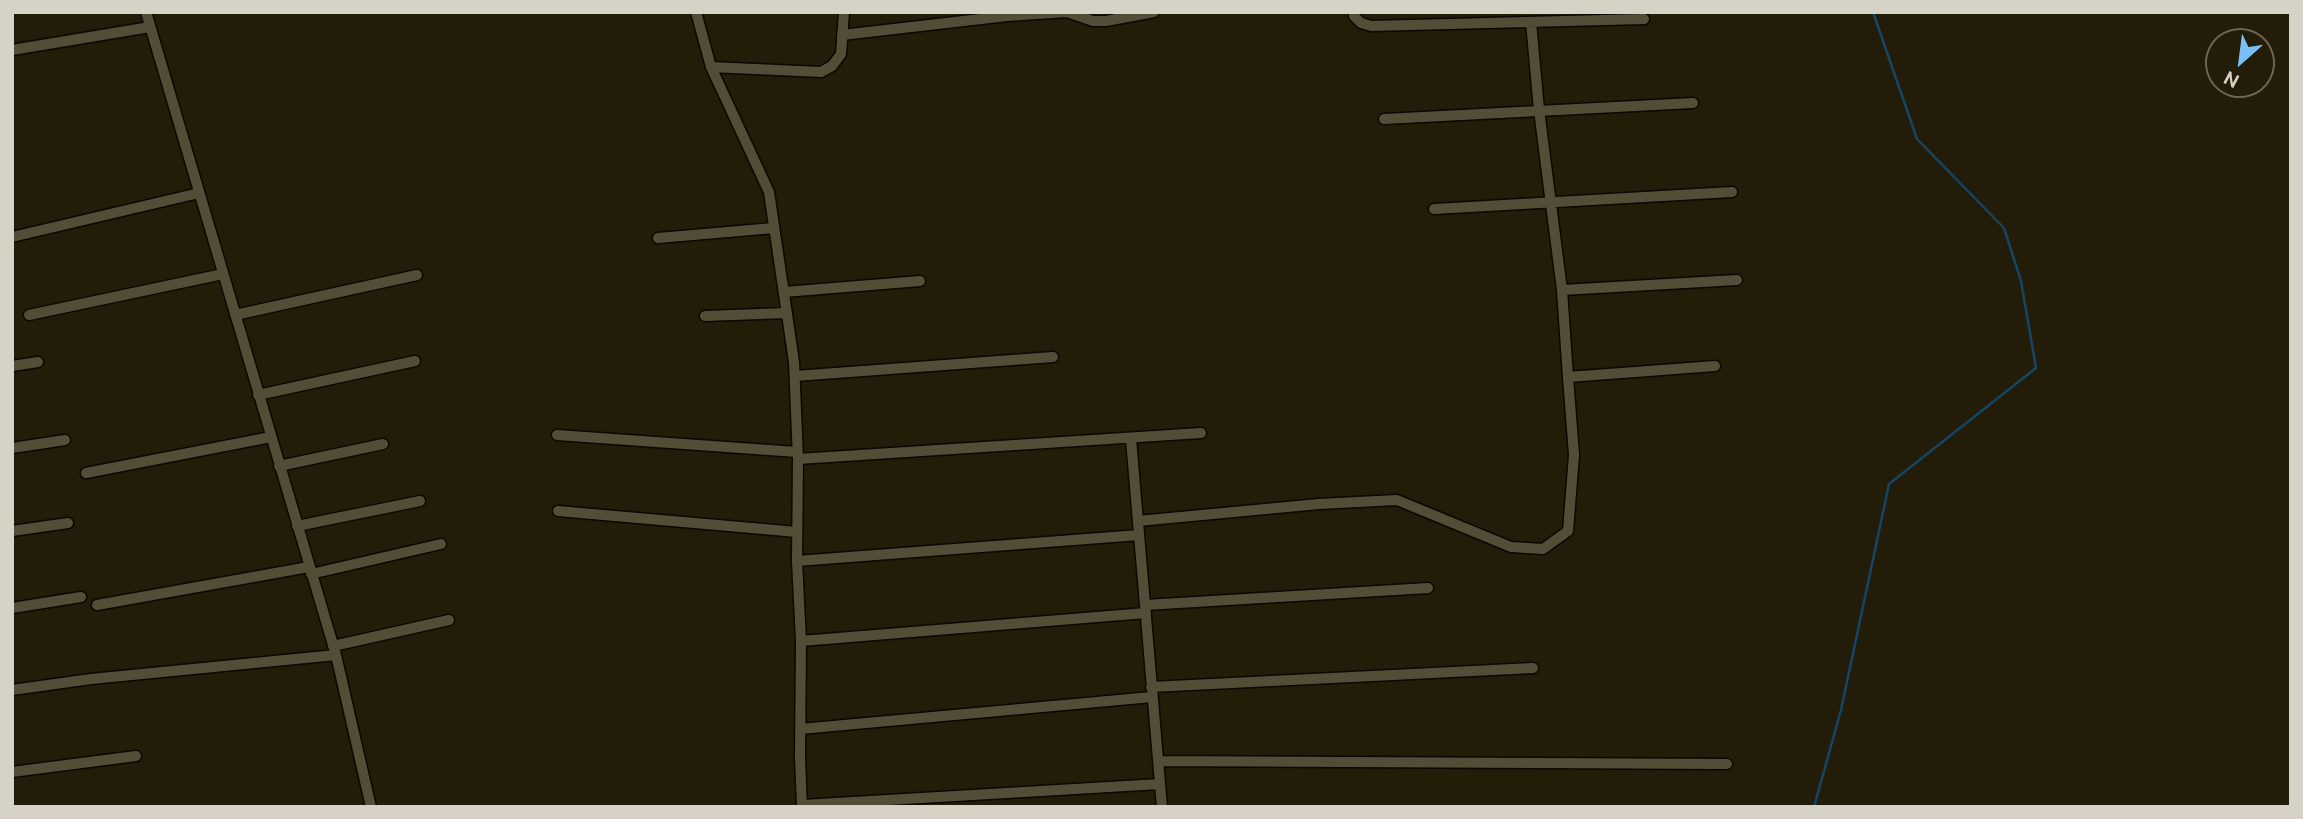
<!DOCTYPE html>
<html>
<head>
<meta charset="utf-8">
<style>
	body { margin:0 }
	#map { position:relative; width:2303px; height:819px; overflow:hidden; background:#221c08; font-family:Ubuntu,sans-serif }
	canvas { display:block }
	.frame { position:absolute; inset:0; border:14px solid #d6d2c6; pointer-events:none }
	.north { position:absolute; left:2205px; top:28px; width:70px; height:70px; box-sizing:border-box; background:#221c08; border:2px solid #6a6554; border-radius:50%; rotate:208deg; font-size:19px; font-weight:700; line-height:28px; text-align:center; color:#d6d2c6 }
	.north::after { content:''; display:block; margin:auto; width:24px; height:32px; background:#79bff8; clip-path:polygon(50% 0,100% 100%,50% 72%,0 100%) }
</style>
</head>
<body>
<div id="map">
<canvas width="2303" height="819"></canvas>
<div class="frame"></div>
<div class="north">N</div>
</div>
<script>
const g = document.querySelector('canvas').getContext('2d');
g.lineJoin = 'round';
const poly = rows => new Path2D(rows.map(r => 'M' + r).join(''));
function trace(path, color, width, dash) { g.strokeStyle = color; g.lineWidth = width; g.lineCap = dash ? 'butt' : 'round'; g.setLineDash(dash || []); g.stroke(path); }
trace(poly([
	[1814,807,1841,710,1889,484,2036,368,2021,281,2004,228,1917,139,1873,12]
]), '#144665', 2.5);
const street = poly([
	[146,12,336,655,371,807],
	[696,12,711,67,769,192,794,362,798,459,797,561,801,641,800,758,802,807],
	[1067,12,1093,21,1106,21,1154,12],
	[1354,12,1354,16,1361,23,1371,26,1644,19],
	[842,35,1007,16,1067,12],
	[12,50,150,27],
	[711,67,821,72,832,66,841,54,844,12],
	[1384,119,1693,103],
	[1434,209,1732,192],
	[12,237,199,193],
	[658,238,774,228],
	[1562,290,1737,280],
	[784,292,920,281],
	[29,315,223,274],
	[235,315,417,275],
	[705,316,787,313],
	[12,366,38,362],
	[795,376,1053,357],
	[1568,377,1715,366],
	[258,395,415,361],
	[557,435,797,452],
	[1131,439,1162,807],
	[12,448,65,440],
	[798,459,1201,433],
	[279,466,383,444],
	[86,473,271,437],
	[558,511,797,532],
	[1138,521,1319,504,1397,500,1511,547,1543,549,1568,531,1574,455,1568,377,1562,290,1539,110,1531,22],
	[297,526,420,501],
	[12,531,68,523],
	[797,561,1139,535],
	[311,574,441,544],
	[97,605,309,567],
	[1145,605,1428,588],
	[12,608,81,597],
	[801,641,1146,613],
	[333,646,449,620],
	[1151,687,1533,668],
	[12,690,91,679,336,655],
	[800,729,1152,697],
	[1158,761,1727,764],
	[12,772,136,756],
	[802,805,1160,784]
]);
trace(street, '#0c0700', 13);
trace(street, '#534d37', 10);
</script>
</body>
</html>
